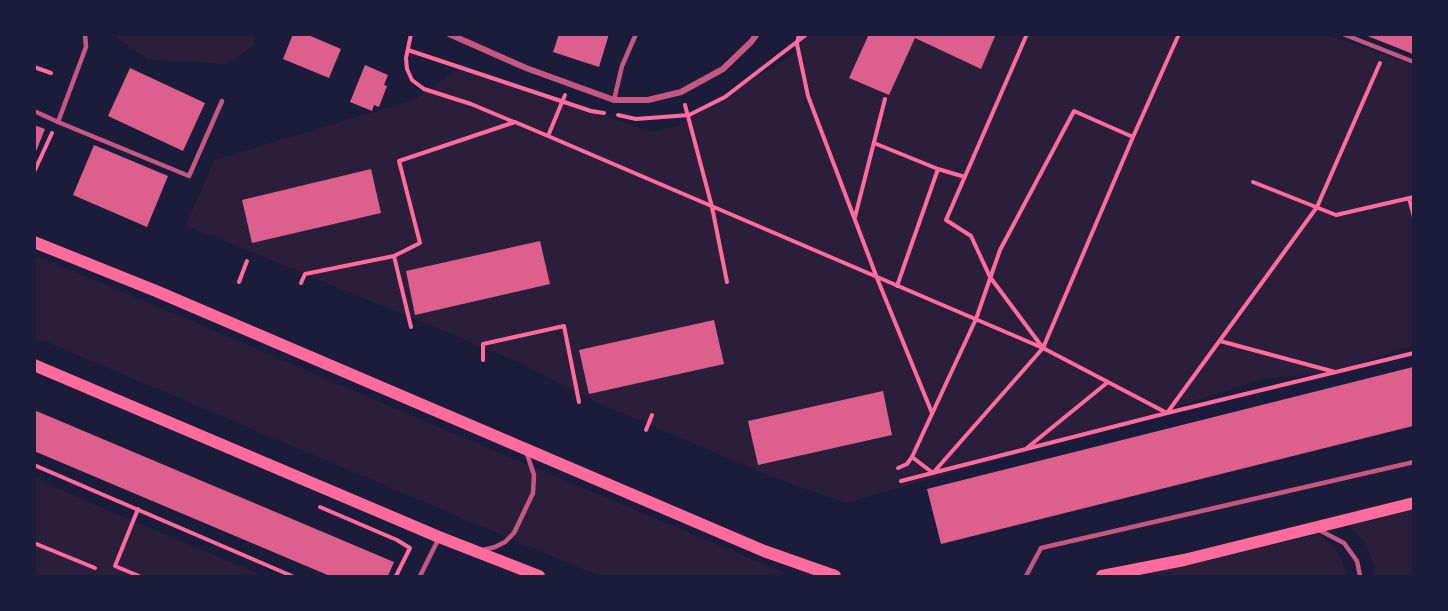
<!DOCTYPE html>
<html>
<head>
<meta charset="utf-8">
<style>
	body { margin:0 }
	#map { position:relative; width:1448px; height:611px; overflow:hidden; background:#1b1b3a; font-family:Helvetica,sans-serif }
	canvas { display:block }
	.frame { position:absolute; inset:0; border:36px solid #1b1b3a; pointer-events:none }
</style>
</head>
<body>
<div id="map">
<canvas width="1448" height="611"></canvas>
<div class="frame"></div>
</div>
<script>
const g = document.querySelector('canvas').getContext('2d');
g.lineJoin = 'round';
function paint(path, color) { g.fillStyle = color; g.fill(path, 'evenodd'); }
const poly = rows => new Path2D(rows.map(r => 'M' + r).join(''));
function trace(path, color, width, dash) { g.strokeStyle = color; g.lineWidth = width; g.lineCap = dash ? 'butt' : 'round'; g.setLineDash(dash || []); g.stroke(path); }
paint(poly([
	[116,35,254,35,254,46,226,64,149,60,115,36],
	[806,35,1328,35,1413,65,1413,345,1336,372,1263,379,1109,428,846,503,775,478,598,403,519,362,186,225,214,160,416,99,461,67,653,132,679,125,785,60,796,53,801,41],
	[34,255,166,310,429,423,785,573,781,576,599,576,35,337],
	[34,477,100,507,264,576,35,576],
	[1413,510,1413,576,1373,576,1374,567,1366,543,1348,526],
	[1319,534,1336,549,1347,572,1346,576,1141,576]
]), '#2a1e3b');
paint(poly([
	[293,34,306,34,341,49,329,78,283,59],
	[559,34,609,34,599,67,553,52],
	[869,34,996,34,981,69,915,38,889,95,849,78],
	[1365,34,1413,34,1413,54,1365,35],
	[365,65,388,75,384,85,387,86,379,107,374,105,372,111,350,102],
	[130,68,205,103,183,151,108,116],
	[34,125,45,129,35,154,34,154],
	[94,145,168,176,147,227,73,195],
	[371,169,381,213,252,243,242,200],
	[540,241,550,284,415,315,406,271],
	[714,320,724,364,589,394,579,350],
	[1413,367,1413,426,941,544,927,489],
	[883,391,892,435,758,465,748,421],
	[34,410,394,562,388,576,330,576,34,451]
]), '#dd5f8e');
trace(poly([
	[411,34,406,58,407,69,412,80,424,89,471,104,514,122],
	[799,34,797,44,808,96,877,278,932,413],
	[408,50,591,111,604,113],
	[34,67,51,73],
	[565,95,548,136,1043,348,1167,413,1414,353],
	[685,105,712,207,727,282],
	[618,115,636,119,689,115,725,97,807,34],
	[874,143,938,169,965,177],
	[34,172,52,133],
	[1253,182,1336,215,1414,197],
	[1409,198,1414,217],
	[855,217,885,99],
	[394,256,420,243,399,161,515,122,548,136],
	[239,282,247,261],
	[301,283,305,274,394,256,411,327],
	[897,286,938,169],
	[1220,341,1335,372],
	[1043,348,1133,137,1179,34],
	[483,360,483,344,564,326,579,402],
	[646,430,652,415],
	[1027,448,1108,382],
	[912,457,933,473,1043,348,990,277,971,236,946,220,1027,34],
	[34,465,292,576],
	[898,468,907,464,912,457,976,319,1000,250,1074,111,1133,137],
	[901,481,1167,413,1317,207,1380,63],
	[320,507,397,540,410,548,396,576],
	[138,509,115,566,139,576],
	[34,543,95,568]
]), '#ff6b9d', 4);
trace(poly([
	[1343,34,1414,62],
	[614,100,622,66,636,34],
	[34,111,58,122,86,47,85,34],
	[58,122,189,176,222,101],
	[1319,530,1344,543,1357,561,1360,576],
	[483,550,495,547,505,542,514,533,533,493,534,475,526,451],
	[420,576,439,538],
	[1026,576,1041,548,1414,462]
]), '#c65784', 4.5);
trace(poly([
	[449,34,526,68,614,100,648,100,681,92,723,69,751,42,757,34]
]), '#c65784', 6);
trace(poly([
	[34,242,156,291,764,551,835,576],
	[34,365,439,537,539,576],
	[1102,576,1184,560,1414,503]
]), '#ff6b9d', 12);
</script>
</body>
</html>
